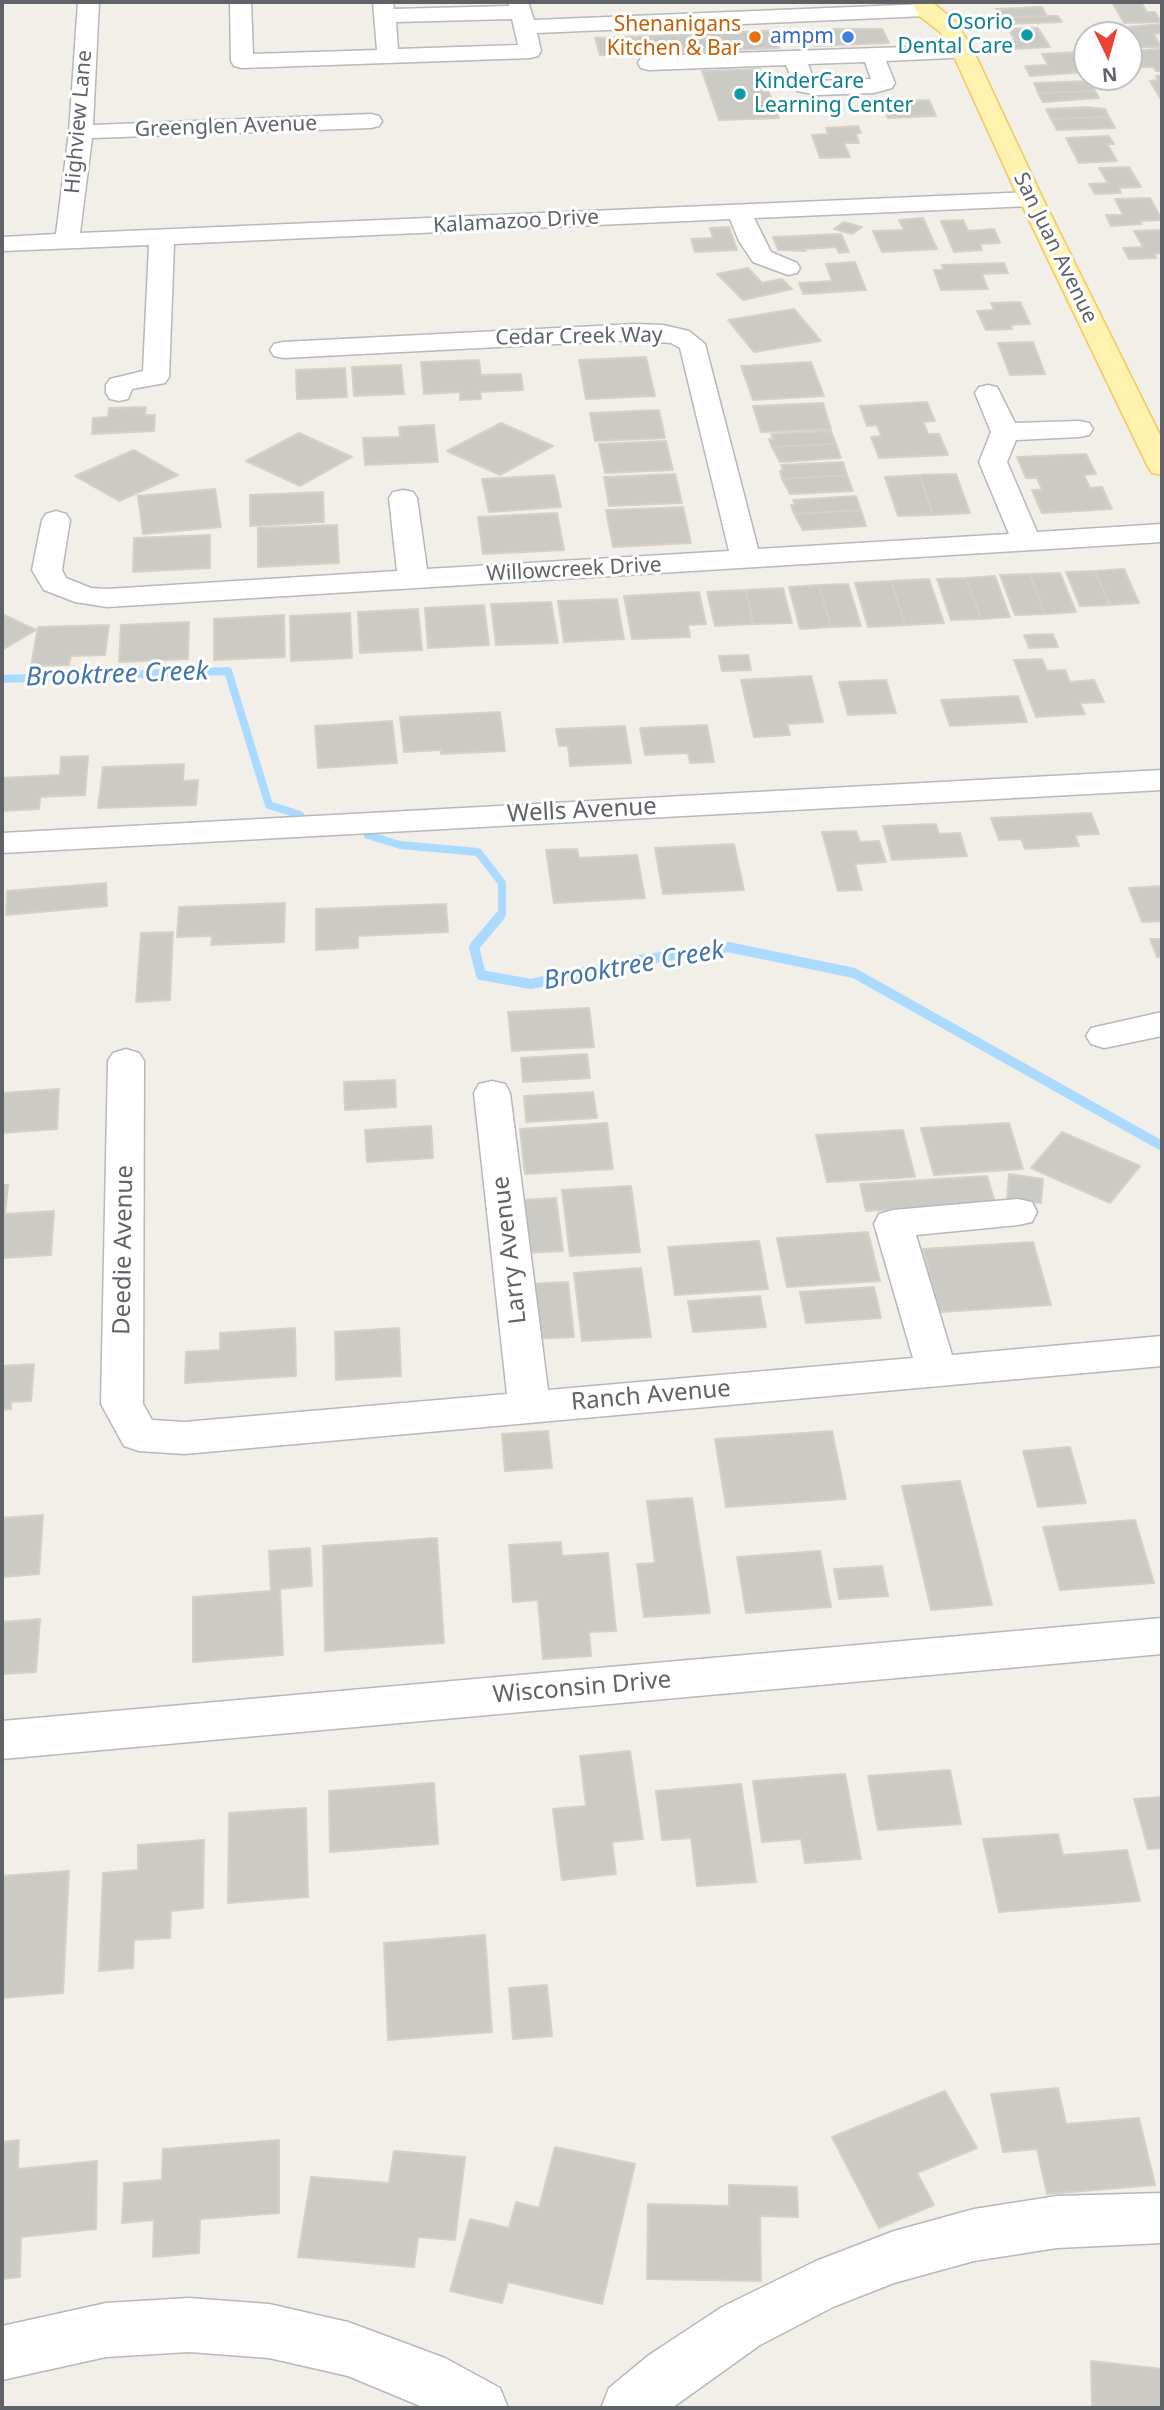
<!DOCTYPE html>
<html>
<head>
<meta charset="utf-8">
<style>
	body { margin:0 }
	#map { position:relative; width:1164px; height:2410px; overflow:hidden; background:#f1efe8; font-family:"Noto Sans",sans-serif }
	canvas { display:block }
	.frame { position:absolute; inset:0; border:4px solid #5f6368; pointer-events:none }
	.north { position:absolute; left:1073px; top:21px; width:70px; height:70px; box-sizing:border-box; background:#fff; border:2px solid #bfc1c3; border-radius:50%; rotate:175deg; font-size:19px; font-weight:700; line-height:28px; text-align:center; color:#5f6368 }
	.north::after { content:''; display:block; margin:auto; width:24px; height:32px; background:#ea4335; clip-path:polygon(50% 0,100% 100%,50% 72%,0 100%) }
</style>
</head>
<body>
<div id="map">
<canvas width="1164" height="2410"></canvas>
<div class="frame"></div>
<div class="north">N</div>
</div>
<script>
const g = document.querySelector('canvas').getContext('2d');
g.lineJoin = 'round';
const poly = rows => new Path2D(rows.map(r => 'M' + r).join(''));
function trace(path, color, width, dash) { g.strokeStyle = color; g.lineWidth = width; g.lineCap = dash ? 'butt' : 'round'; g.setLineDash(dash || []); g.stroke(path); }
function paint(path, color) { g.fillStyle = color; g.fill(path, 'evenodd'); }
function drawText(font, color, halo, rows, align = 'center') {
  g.font = font + ' "Noto Sans",sans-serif'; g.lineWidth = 6; g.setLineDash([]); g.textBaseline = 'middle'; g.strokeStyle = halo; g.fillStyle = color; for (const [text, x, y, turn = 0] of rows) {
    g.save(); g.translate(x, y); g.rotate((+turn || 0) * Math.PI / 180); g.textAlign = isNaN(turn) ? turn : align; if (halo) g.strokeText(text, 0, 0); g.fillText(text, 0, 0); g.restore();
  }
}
trace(poly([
	[2,679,228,671,269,805,300,815],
	[368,835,400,845,478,852,502,883,502,914,498,918]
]), '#aadaff', 8);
trace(poly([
	[500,916,474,947,481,975,531,984,640,960,728,947,854,973,1162,1146]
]), '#aadaff', 10);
const building = poly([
	[1112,2,1141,2,1147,12,1155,12,1161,22,1124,23,1112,2],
	[1042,7,1047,16,1000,18,996,9,1042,7],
	[1047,16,1058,16,1062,22,1004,24,1000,18,1047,16],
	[1162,24,1162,33,1154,34,1161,47,1131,47,1129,35,1118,34,1115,28,1162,24],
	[1038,28,1050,47,1014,49,1010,40,1015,40,1008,29,1038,28],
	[819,29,882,29,889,43,814,46,807,30,819,29],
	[785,30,790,42,777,42,779,48,726,50,720,33,785,30],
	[703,33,710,51,697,51,690,34,703,33],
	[703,33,720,33,726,50,710,51,703,33],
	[690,34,697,51,683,52,677,35,690,34],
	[677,35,683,52,657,53,652,36,677,35],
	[652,36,657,53,623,55,617,37,652,36],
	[617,37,623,55,600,55,595,38,617,37],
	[1162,49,1162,71,1156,71,1153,67,1140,67,1129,51,1162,49],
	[1080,52,1087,63,1087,72,1030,76,1025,66,1048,65,1042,54,1080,52],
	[760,69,779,118,719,120,702,71,760,69],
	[1162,75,1162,98,1160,98,1150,81,1158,80,1156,76,1162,75],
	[1090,81,1095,91,1038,93,1034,83,1090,81],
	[1095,91,1099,98,1043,102,1038,93,1095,91],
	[929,100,936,116,888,118,881,102,929,100],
	[1086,107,1105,109,1109,117,1051,119,1046,109,1086,107],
	[1109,117,1115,128,1057,130,1051,119,1109,117],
	[858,126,861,133,856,133,859,143,844,143,850,157,820,158,812,135,828,134,826,128,858,126],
	[1109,136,1114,144,1107,144,1117,161,1079,163,1066,138,1109,136],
	[1129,167,1141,187,1119,188,1121,193,1095,194,1089,184,1108,183,1099,168,1129,167],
	[1150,198,1162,220,1140,221,1142,224,1111,226,1106,215,1123,215,1115,199,1150,198],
	[923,218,937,249,882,252,873,231,904,230,899,220,923,218],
	[963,220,968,231,994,229,1000,243,980,244,982,250,954,252,941,221,963,220],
	[844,222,862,227,852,234,834,229,844,222],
	[729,227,737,250,695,252,691,239,713,238,710,228,729,227],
	[1162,230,1162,253,1154,254,1156,258,1129,259,1123,248,1143,247,1134,231,1162,230],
	[841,234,849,252,839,253,836,247,805,249,806,251,778,250,773,237,841,234],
	[855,262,866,290,803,294,799,283,832,281,826,264,855,262],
	[1004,263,1008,273,982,274,988,289,941,290,934,270,943,270,942,265,1004,263],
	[748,268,762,283,782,279,792,289,743,300,717,274,748,268],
	[1020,302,1030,324,1010,325,1012,329,986,330,977,311,994,310,991,303,1020,302],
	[794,309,821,341,754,352,728,320,794,309],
	[1033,342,1045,374,1010,375,998,343,1033,342],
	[646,357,655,396,586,399,579,360,646,357],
	[479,360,481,375,521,374,523,390,480,392,481,399,460,400,460,392,424,394,421,362,479,360],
	[811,362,824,396,753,400,741,366,811,362],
	[401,365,404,394,354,396,352,367,401,365],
	[345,368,347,397,297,399,296,370,345,368],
	[927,402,935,421,923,422,928,434,939,434,948,455,879,458,871,437,881,436,877,425,867,426,860,406,927,402],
	[823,403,831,429,761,432,753,406,823,403],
	[146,407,145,415,155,415,154,431,92,434,93,418,108,417,109,408,146,407],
	[659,410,665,438,595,441,590,413,659,410],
	[501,423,553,446,500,475,447,451,501,423],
	[434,425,438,462,365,465,363,438,400,437,399,427,434,425],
	[831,431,836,444,772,447,769,439,773,439,771,434,831,431],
	[299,433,352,457,300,486,246,461,299,433],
	[666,441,673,470,605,473,599,444,666,441],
	[836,444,841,458,780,462,772,447,836,444],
	[134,450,178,475,119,501,75,476,134,450],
	[1086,454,1096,474,1084,475,1090,488,1102,487,1112,509,1042,513,1032,490,1042,490,1037,478,1026,478,1017,457,1086,454],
	[843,462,847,475,782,479,780,471,783,470,781,465,843,462],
	[675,474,682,503,609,506,604,477,675,474],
	[956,474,970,513,933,515,920,475,956,474],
	[554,475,561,507,489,512,482,479,554,475],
	[847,475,853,491,790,494,782,479,847,475],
	[920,475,933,515,898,516,885,477,920,475],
	[215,489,221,527,143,534,138,496,215,489],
	[323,492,324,522,250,526,250,495,323,492],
	[856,496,861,510,794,514,791,505,795,505,793,500,856,496],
	[683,507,691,543,613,547,606,510,683,507],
	[861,510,866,526,803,530,794,514,861,510],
	[557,513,564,550,483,554,478,517,557,513],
	[337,525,339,563,258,567,258,528,337,525],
	[210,535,210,568,133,572,134,538,210,535],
	[1124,569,1139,603,1110,605,1095,571,1124,569],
	[1095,571,1110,605,1080,606,1066,572,1095,571],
	[1060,573,1076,612,1045,614,1030,574,1060,573],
	[1030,574,1045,614,1015,615,1000,575,1030,574],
	[995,576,1010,617,981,619,966,578,995,576],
	[966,578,981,619,951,620,937,579,966,578],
	[929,579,944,623,905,625,891,581,929,579],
	[891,581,905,625,868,627,855,583,891,581],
	[848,584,861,626,831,627,819,585,848,584],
	[819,585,831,627,800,629,789,587,819,585],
	[783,588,792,623,753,624,746,590,783,588],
	[746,590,753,624,715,626,707,592,746,590],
	[699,592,706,624,688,625,690,637,632,639,624,596,699,592],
	[617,599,624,639,564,642,558,601,617,599],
	[551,602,558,643,496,645,491,604,551,602],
	[484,605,489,645,428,648,425,608,484,605],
	[418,609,422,650,360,653,358,612,418,609],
	[350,613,352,658,291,661,290,616,350,613],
	[2,614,36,630,2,650,2,614],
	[284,615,285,657,214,660,214,619,284,615],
	[189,622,188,659,119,662,121,625,189,622],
	[109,625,105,655,71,656,69,665,31,666,38,627,109,625],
	[1053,634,1058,647,1029,648,1024,635,1053,634],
	[748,655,751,670,722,671,719,656,748,655],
	[1042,659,1047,671,1065,670,1070,682,1094,680,1104,702,1080,703,1085,714,1036,717,1014,660,1042,659],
	[811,676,823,722,787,724,790,735,754,737,741,680,811,676],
	[886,680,896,713,848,715,839,682,886,680],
	[1018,696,1027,722,950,726,941,700,1018,696],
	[500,712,505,751,441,754,441,750,404,752,400,717,500,712],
	[392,721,397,763,318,768,315,726,392,721],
	[707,725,714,762,690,763,688,753,645,755,640,728,707,725],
	[625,726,631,763,570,766,568,746,559,746,556,729,625,726],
	[88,756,85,795,40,797,39,809,2,811,2,778,60,775,61,757,88,756],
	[184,764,183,781,198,780,196,805,98,808,103,767,184,764],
	[1091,813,1099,834,1075,835,1079,846,1025,849,1021,839,999,840,991,818,1091,813],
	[936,824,939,834,960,833,967,856,892,860,883,826,936,824],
	[856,831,860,842,879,841,886,862,855,864,862,890,838,891,822,832,856,831],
	[734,844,744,890,663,894,655,848,734,844],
	[577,849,579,858,637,855,645,898,554,903,546,850,577,849],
	[106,883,107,906,6,915,7,891,106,883],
	[1162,886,1162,921,1142,922,1129,888,1162,886],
	[285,903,284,942,211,945,212,936,177,937,179,907,285,903],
	[446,904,448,932,358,936,358,948,316,950,316,909,446,904],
	[173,932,170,1000,136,1002,141,933,173,932],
	[1150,939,1162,939,1162,957,1157,957,1150,939],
	[589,1008,594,1047,512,1051,508,1012,589,1008],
	[587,1054,590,1078,523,1082,521,1058,587,1054],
	[395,1080,396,1107,345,1110,344,1082,395,1080],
	[59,1089,57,1129,2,1133,2,1093,59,1089],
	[593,1092,597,1118,526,1122,524,1096,593,1092],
	[607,1123,613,1169,525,1174,520,1129,607,1123],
	[1009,1123,1023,1169,934,1175,921,1128,1009,1123],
	[431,1126,433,1158,367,1162,365,1130,431,1126],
	[903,1130,915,1177,827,1182,816,1135,903,1130],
	[1062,1132,1140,1166,1110,1203,1031,1168,1062,1132],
	[1009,1174,1043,1179,1041,1203,1007,1199,1009,1174],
	[987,1176,995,1203,866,1211,860,1184,987,1176],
	[2,1185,8,1185,5,1214,54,1211,51,1255,2,1258,2,1185],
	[631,1186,640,1252,570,1256,562,1190,631,1186],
	[556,1198,563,1251,524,1253,519,1200,556,1198],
	[868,1232,880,1281,787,1287,777,1238,868,1232],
	[759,1241,768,1289,675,1295,668,1247,759,1241],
	[1033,1242,1051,1305,940,1312,923,1249,1033,1242],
	[641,1268,651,1337,582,1341,574,1273,641,1268],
	[568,1282,574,1337,536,1339,530,1284,568,1282],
	[874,1287,881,1318,806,1323,800,1292,874,1287],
	[760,1296,766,1327,693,1332,688,1301,760,1296],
	[295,1328,296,1376,185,1383,186,1352,220,1350,220,1333,295,1328],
	[399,1328,401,1376,336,1380,335,1332,399,1328],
	[34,1364,31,1401,11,1402,11,1409,2,1410,2,1366,34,1364],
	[548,1431,552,1468,505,1471,502,1434,548,1431],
	[832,1431,846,1499,726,1507,715,1439,832,1431],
	[1070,1447,1086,1503,1038,1507,1023,1451,1070,1447],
	[960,1481,992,1605,931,1610,902,1486,960,1481],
	[692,1498,710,1613,644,1617,637,1564,655,1563,647,1501,692,1498],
	[43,1515,39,1574,2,1577,2,1518,43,1515],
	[1135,1520,1154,1583,1060,1590,1043,1527,1135,1520],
	[437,1538,444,1643,325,1651,323,1546,437,1538],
	[561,1542,562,1556,608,1553,616,1631,589,1632,591,1656,543,1659,538,1600,513,1602,509,1545,561,1542],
	[310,1548,312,1586,280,1589,283,1655,193,1662,193,1597,271,1591,269,1551,310,1548],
	[820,1551,831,1607,746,1613,737,1557,820,1551],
	[882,1566,888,1596,839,1599,834,1569,882,1566],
	[40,1619,36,1672,2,1674,2,1622,40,1619],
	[630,1751,643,1839,612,1842,616,1874,562,1880,553,1809,586,1806,580,1756,630,1751],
	[950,1770,961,1824,878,1830,868,1776,950,1770],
	[845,1774,861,1859,805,1863,801,1839,762,1842,753,1781,845,1774],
	[434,1783,438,1844,330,1852,329,1791,434,1783],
	[741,1784,756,1882,697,1886,691,1838,662,1840,656,1791,741,1784],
	[1162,1797,1162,1848,1148,1849,1134,1799,1162,1797],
	[306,1808,308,1897,228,1903,229,1813,306,1808],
	[1058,1834,1063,1855,1127,1850,1140,1901,999,1912,983,1839,1058,1834],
	[204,1840,203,1908,171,1911,170,1938,134,1940,133,1968,99,1971,103,1873,138,1870,138,1845,204,1840],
	[69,1871,63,1993,2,1998,2,1876,69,1871],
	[485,1935,492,2032,388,2040,384,1943,485,1935],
	[547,1985,552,2036,513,2039,509,1988,547,1985],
	[1058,2088,1066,2124,1139,2118,1155,2185,1047,2194,1037,2149,1003,2152,991,2094,1058,2088],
	[945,2091,977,2148,917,2173,934,2205,879,2228,832,2137,945,2091],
	[19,2140,18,2169,97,2161,96,2229,21,2237,20,2277,2,2279,2,2142,19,2140],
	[279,2140,279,2213,200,2219,199,2253,153,2257,154,2220,122,2223,124,2183,162,2180,163,2149,279,2140],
	[555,2147,635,2164,602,2304,508,2282,502,2303,450,2291,470,2219,509,2228,516,2202,539,2208,555,2147],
	[394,2151,465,2157,455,2240,418,2237,414,2267,298,2257,311,2177,389,2183,394,2151],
	[729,2185,797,2187,798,2217,760,2216,761,2281,647,2279,648,2204,729,2206,729,2185],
	[1091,2361,1162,2369,1162,2408,1092,2408,1091,2361]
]);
paint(building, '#cccac5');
trace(building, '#d6d1c6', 2);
const minor = poly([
	[78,2,99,2,93,125,371,114,379,116,382,121,379,126,371,128,92,138,80,233,1031,192,1039,194,1043,199,1039,204,1031,206,754,218,771,252,797,263,800,268,797,273,788,275,753,262,739,241,730,219,174,244,169,377,165,383,132,389,128,399,119,401,110,399,106,393,106,385,110,379,143,371,149,245,2,251,2,237,56,234,69,132,78,2],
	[230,2,251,2,253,54,377,50,373,2,393,2,394,9,509,6,508,2,528,2,534,20,926,4,934,5,937,10,934,15,926,16,537,33,541,51,538,56,530,58,242,68,234,66,231,61,230,2],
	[512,19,518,45,398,49,396,22,512,19],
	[963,45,971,47,974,52,971,57,886,61,895,83,892,88,874,93,818,95,797,91,786,65,649,70,641,68,638,63,641,58,649,56,963,45],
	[865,62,871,79,814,81,808,64,865,62],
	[636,324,663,325,689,331,705,344,758,549,1009,534,979,462,991,432,975,393,979,387,988,385,997,387,1015,423,1079,421,1089,423,1093,429,1089,435,1079,437,1016,440,1007,462,1037,532,1162,524,1162,542,107,607,75,602,44,590,32,570,42,520,46,514,56,511,66,514,70,520,62,570,66,578,91,588,107,589,397,571,389,498,393,492,403,490,413,492,417,498,427,569,729,551,680,348,671,343,636,340,283,358,274,356,270,350,274,344,283,342,636,324],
	[1162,770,1162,790,2,853,2,833,1162,770],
	[1162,1012,1162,1036,1104,1048,1091,1044,1086,1036,1091,1028,1162,1012],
	[126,1049,139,1053,144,1061,143,1404,152,1420,184,1422,507,1394,474,1093,479,1084,492,1081,505,1084,510,1093,548,1390,913,1358,874,1224,879,1214,893,1210,1018,1199,1032,1202,1037,1212,1032,1222,1018,1225,916,1235,952,1355,1162,1336,1162,1366,184,1454,139,1451,124,1446,101,1404,108,1061,113,1053,126,1049],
	[1162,1618,1162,1654,2,1759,2,1721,1162,1618],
	[1162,2193,1162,2243,1057,2248,974,2261,894,2283,833,2307,760,2345,672,2408,601,2408,609,2388,649,2355,722,2307,816,2261,894,2231,974,2209,1057,2196,1162,2193],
	[189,2298,269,2304,348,2322,445,2358,500,2388,508,2408,425,2408,348,2376,269,2358,189,2352,106,2357,2,2380,2,2326,106,2303,189,2298]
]);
const major = poly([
	[912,2,932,2,957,23,974,52,1043,199,1162,439,1162,475,1152,473,1148,467,1019,199,952,52,940,32,918,15,912,2]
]);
trace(minor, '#b5b8bc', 3);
trace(major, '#f2c960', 3);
paint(minor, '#fff');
paint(major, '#fff2af');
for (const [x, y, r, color] of [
	[1027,35,7,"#0f9aa8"],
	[755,37,7,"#e8710a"],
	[848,37,7,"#3f7fe0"],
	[740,94,7,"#0f9aa8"]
]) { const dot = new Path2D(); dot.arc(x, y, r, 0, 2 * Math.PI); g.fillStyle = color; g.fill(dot); trace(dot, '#fff', 2.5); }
drawText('21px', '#0d838f', '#fff', [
	["Osorio",1013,23],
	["Dental Care",1013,47],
	["KinderCare",754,82,"left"],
	["Learning Center",754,106,"left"]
], 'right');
drawText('21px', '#c56008', '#fff', [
	["Shenanigans",741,25],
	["Kitchen & Bar",741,49]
], 'right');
drawText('21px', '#366cbe', '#fff', [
	["ampm",834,37]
], 'right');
drawText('21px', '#5f6368', '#fff', [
	["Highview Lane",79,122,-85],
	["Greenglen Avenue",226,127,-2],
	["Kalamazoo Drive",516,222,-3],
	["San Juan Avenue",1055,248,64],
	["Cedar Creek Way",579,337,-1],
	["Willowcreek Drive",574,570,-3]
]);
drawText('24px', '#5f6368', '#fff', [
	["Wells Avenue",582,811,-3],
	["Deedie Avenue",124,1250,-89],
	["Larry Avenue",510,1250,-97],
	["Ranch Avenue",651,1396,-5],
	["Wisconsin Drive",582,1688,-5]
]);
drawText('italic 26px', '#4174aa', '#fff', [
	["Brooktree Creek",117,675,-2],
	["Brooktree Creek",634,966,-10]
]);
</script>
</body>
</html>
